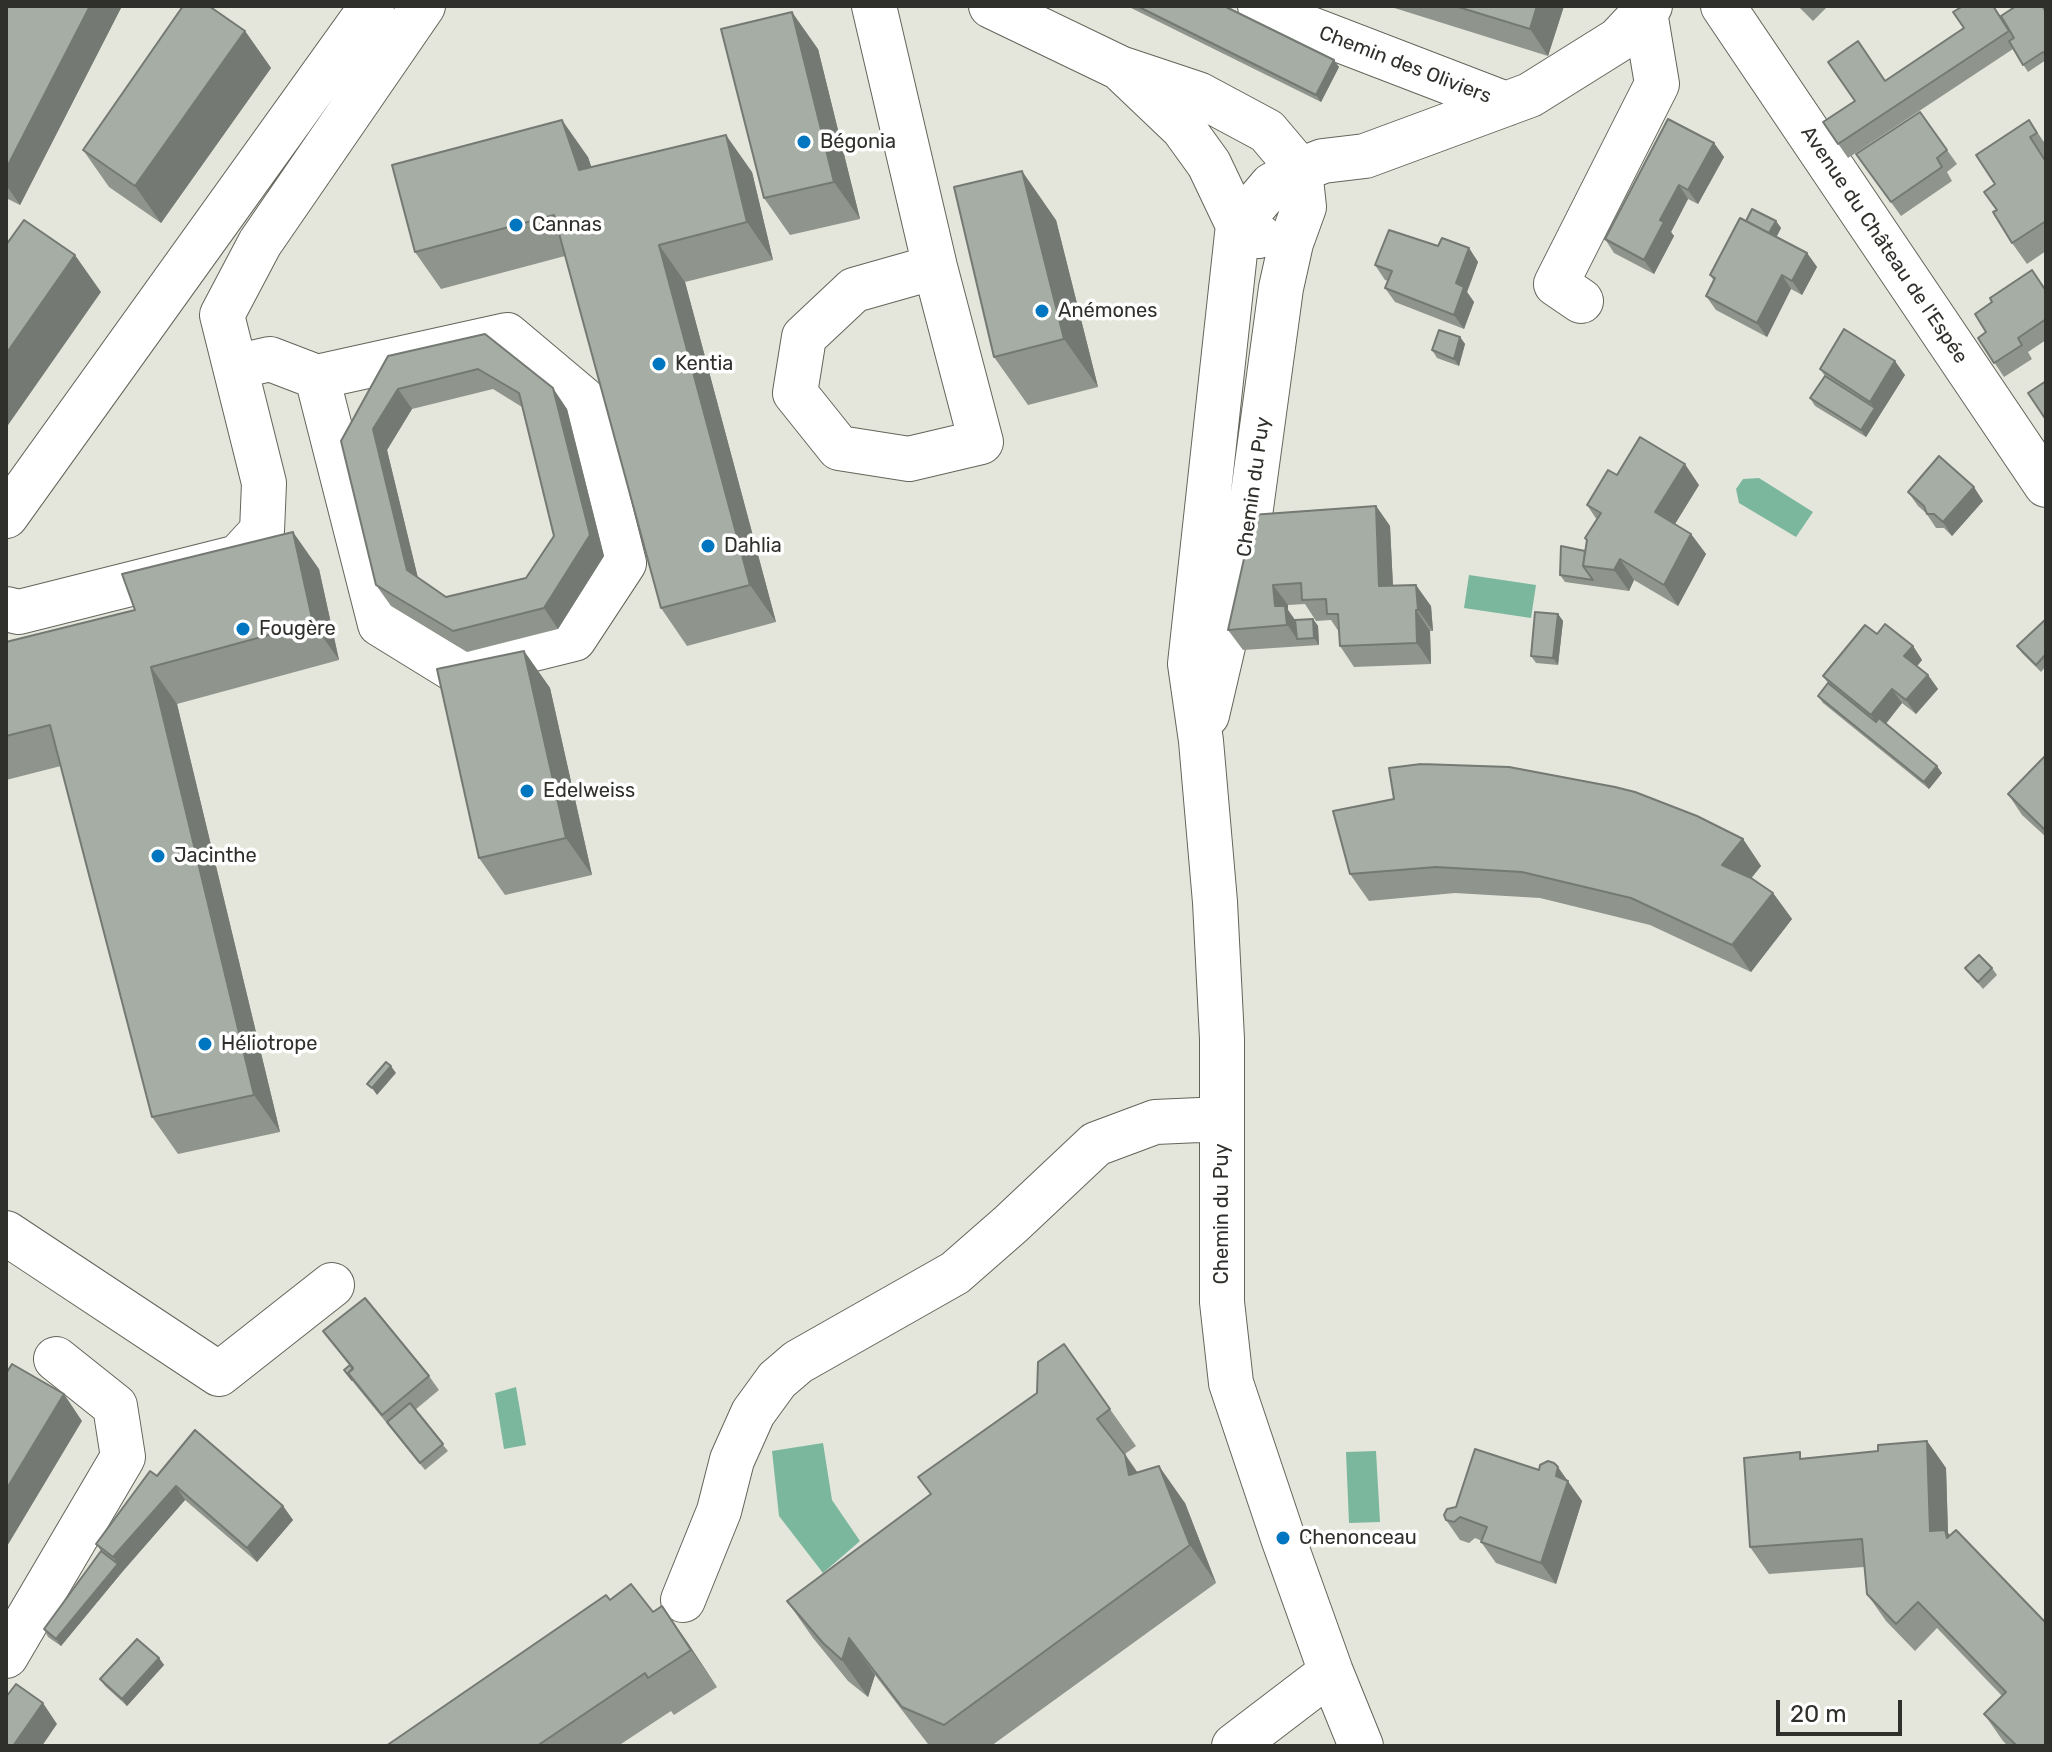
<!DOCTYPE html>
<html>
<head>
<meta charset="utf-8">
<style>
	body { margin:0 }
	#map { position:relative; width:2052px; height:1752px; overflow:hidden; background:#e5e6db; font-family:Rubik,sans-serif }
	canvas { display:block }
	.frame { position:absolute; inset:0; border:8px solid #2f302b; pointer-events:none }
	.scale { position:absolute; left:1776px; top:1700px; width:126px; height:36px; box-sizing:border-box; border:4px solid #2f302b; border-top:0; padding-left:10px; font-size:24px; line-height:28px; white-space:nowrap; color:#2f302b; -webkit-text-stroke:6px #fff; paint-order:stroke }
</style>
</head>
<body>
<div id="map">
<canvas width="2052" height="1752"></canvas>
<div class="frame"></div>
<div class="scale">20 m</div>
</div>
<script>
const g = document.querySelector('canvas').getContext('2d');
g.lineJoin = 'round';
function paint(path, color) { g.fillStyle = color; g.fill(path, 'evenodd'); }
const poly = rows => new Path2D(rows.map(r => 'M' + r).join(''));
function trace(path, color, width, dash) { g.strokeStyle = color; g.lineWidth = width; g.lineCap = dash ? 'butt' : 'round'; g.setLineDash(dash || []); g.stroke(path); }
function drawText(font, color, halo, rows, align = 'center') {
  g.font = font + ' Rubik,sans-serif'; g.lineWidth = 7; g.setLineDash([]); g.textBaseline = 'middle'; g.strokeStyle = halo; g.fillStyle = color; for (const [text, x, y, turn = 0] of rows) {
    g.save(); g.translate(x, y); g.rotate((+turn || 0) * Math.PI / 180); g.textAlign = isNaN(turn) ? turn : align; if (halo) g.strokeText(text, 0, 0); g.fillText(text, 0, 0); g.restore();
  }
}
paint(poly([
	[1759,478,1813,512,1796,537,1739,503,1736,489,1743,479],
	[1469,575,1536,585,1531,618,1464,608],
	[516,1387,526,1445,504,1449,495,1393],
	[823,1443,832,1500,860,1541,823,1573,779,1516,772,1451],
	[1376,1451,1380,1522,1349,1523,1346,1452]
]), '#7ab79d');
const minor = poly([
	[874,6,935,267,981,442,909,459,839,448,795,393,804,337,854,290,935,267],
	[991,6,1120,68,1198,94,1267,131,1300,170,1304,207,1291,243,1281,288,1245,552,1207,715],
	[1260,6,1277,16,1506,104],
	[1723,6,2046,485],
	[1120,68,1183,128,1209,164,1238,225,1190,664,1201,741,1215,902,1222,1039,1222,1302,1231,1383,1283,1538,1331,1672,1361,1746],
	[1259,236,1247,233,1238,225,1272,185,1300,170,1323,161,1365,156,1530,95,1618,40,1650,6],
	[1581,301,1556,284,1657,84,1645,12],
	[235,367,270,359,317,377,507,335,583,399,624,563,574,639,453,669,380,624,317,377],
	[6,516,372,6],
	[6,609,19,612,238,557,262,531,264,483,222,315,260,243,423,6],
	[6,1233,219,1374,332,1285],
	[683,1600,719,1511,732,1460,753,1413,777,1380,798,1362,955,1273,1011,1224,1096,1144,1155,1122,1222,1119],
	[6,1656,123,1457,115,1406,56,1359],
	[1234,1746,1331,1672]
]);
trace(minor, '#63655b', 46);
trace(minor, '#fff', 44);
paint(poly([
	[7,6,122,6,20,205,6,198,6,8],
	[1127,6,1224,6,1334,60,1339,67,1321,102],
	[1388,6,1564,6,1548,56],
	[1798,6,1828,6,1813,21],
	[1963,6,1994,6,2001,17,2046,11,2046,60,2028,72,2013,49,1848,158,1823,122,1964,28],
	[245,31,271,68,161,223,109,187,83,150],
	[818,49,860,219,790,235,764,198],
	[1920,112,1957,164,1947,172,1952,181,1901,216,1856,154],
	[2029,120,2046,145,2046,157,2045,158,2046,160,2046,251,2027,264,2012,243,1995,184],
	[1714,143,1724,157,1698,204,1688,199,1671,232,1674,236,1654,274,1614,253,1605,239],
	[588,157,591,167,752,172,773,260,685,282,776,622,687,646,661,608,565,256,441,289,415,252],
	[1056,220,1098,387,1028,405,994,357],
	[1746,221,1776,221,1781,228,1776,237,1807,253,1817,267,1802,295,1791,289,1767,337,1716,310,1706,296,1714,281,1710,275],
	[1438,246,1469,248,1478,262,1467,292,1474,302,1464,329,1395,302,1385,288,1388,281,1385,280,1375,265],
	[2046,290,2046,340,2028,352,2032,359,2004,377,1978,338],
	[485,334,567,409,604,556,558,629,467,652,391,606,376,585,388,356],
	[493,389,522,407,554,536,526,578,446,597,418,578,387,450,412,409],
	[1460,337,1465,344,1459,366,1437,358,1432,350],
	[1820,369,1905,375,1866,437,1815,406,1810,398,1825,376],
	[1617,475,1699,485,1675,524,1691,534,1706,554,1678,606,1634,580,1629,591,1565,582,1560,575,1585,551,1597,520,1587,505],
	[1908,492,1983,501,1952,536,1944,528,1936,528,1926,513,1918,506],
	[1376,506,1390,526,1393,586,1431,606,1433,631,1430,631,1431,664,1354,667,1340,646,1339,632,1331,620,1316,621,1305,604,1288,605,1288,610,1295,620,1313,619,1318,626,1319,645,1243,650,1228,630,1248,541],
	[319,569,339,660,177,704,280,1132,178,1154,152,1117,61,766,6,780,6,642],
	[1558,614,1563,621,1558,665,1536,663,1531,656],
	[2046,619,2046,666,2041,672,2022,653,2017,646],
	[1877,634,1913,646,1922,660,1917,666,1928,675,1938,689,1916,714,1902,703,1886,724,1942,773,1929,789,1823,703,1818,696,1828,683,1823,676],
	[524,651,550,688,592,875,505,895,479,858],
	[2046,755,2046,837,2022,815,2008,794],
	[1743,839,1761,866,1751,878,1773,893,1792,919,1751,972,1650,925,1540,898,1455,893,1369,901,1350,874],
	[1965,968,1992,968,1997,975,1983,989],
	[323,1331,429,1376,439,1390,415,1410,448,1451,425,1470,349,1377,344,1370,350,1366],
	[1064,1344,1136,1446,1125,1454,1138,1473,1185,1503,1216,1583,991,1746,933,1746,928,1744,875,1675,868,1697,848,1681,813,1638,787,1601,931,1494,1037,1393],
	[1927,1441,1946,1468,1948,1533,2046,1623,2046,1746,2008,1746,2003,1741,1984,1714,2002,1696,1937,1628,1915,1651,1886,1621,1867,1594,1864,1567,1769,1574,1750,1547,1804,1458,1878,1451],
	[1554,1463,1582,1501,1556,1584,1496,1563,1481,1542,1482,1541,1475,1538,1469,1543,1460,1540,1446,1520,1456,1507],
	[157,1476,283,1506,293,1520,257,1562,185,1500,123,1571,61,1646,48,1637,44,1629,101,1551,96,1544],
	[610,1600,653,1612,662,1606,717,1687,674,1715,671,1711,618,1746,386,1746],
	[159,1658,164,1665,127,1706,105,1686,100,1679]
]), '#8f958d');
paint(poly([
	[90,6,122,6,20,205,6,185,6,169],
	[1537,6,1564,6,1548,56,1530,29],
	[792,12,818,49,860,219,834,182],
	[245,31,271,68,161,223,135,186],
	[1334,60,1339,67,1321,102,1316,95],
	[562,120,588,157,605,207,579,170],
	[726,135,752,172,773,260,747,222],
	[1714,143,1724,157,1698,204,1688,190],
	[1022,171,1056,220,1098,387,1064,339],
	[1679,185,1688,199,1671,232,1674,236,1654,274,1644,260,1660,220],
	[1776,221,1781,228,1773,244,1768,237],
	[659,245,685,282,776,622,750,585],
	[1469,248,1478,262,1467,292,1474,302,1464,329,1454,315,1456,283],
	[1807,253,1817,267,1802,295,1792,281],
	[75,255,101,292,6,428,6,354],
	[1782,275,1791,289,1767,337,1757,323],
	[1460,337,1465,344,1459,366,1454,359],
	[1895,361,1905,375,1866,437,1861,430,1875,408,1870,402],
	[553,388,567,409,604,556,558,629,544,608,590,535],
	[398,389,412,409,387,450,421,591,407,570,373,429],
	[1685,464,1699,485,1670,532,1655,512],
	[1974,487,1983,501,1952,536,1943,522],
	[1376,506,1390,526,1394,607,1379,586],
	[293,532,319,569,339,660,313,623],
	[1691,534,1706,554,1678,606,1664,585],
	[1620,559,1634,580,1629,591,1614,570],
	[1273,585,1288,605,1288,610,1300,627,1297,639,1275,606],
	[1416,585,1431,606,1433,631,1418,610],
	[1416,610,1430,631,1431,664,1417,643],
	[1558,614,1563,621,1558,665,1553,658],
	[1313,619,1318,626,1319,645,1314,638],
	[1913,646,1922,660,1914,670,1904,656],
	[524,651,550,688,592,875,566,838],
	[151,667,177,704,280,1132,254,1095],
	[1928,675,1938,689,1916,714,1906,700],
	[1892,689,1902,703,1881,729,1871,715],
	[1937,766,1942,773,1929,789,1924,782],
	[1743,839,1761,866,1741,891,1722,865],
	[1773,893,1792,919,1751,972,1732,945],
	[391,1066,396,1073,377,1095,372,1088],
	[64,1394,82,1421,6,1548,6,1490],
	[1927,1441,1946,1468,1948,1533,1964,1556,1930,1531],
	[1125,1455,1151,1492,1129,1475],
	[1159,1466,1185,1503,1216,1583,1190,1545],
	[1558,1467,1582,1501,1556,1584,1541,1563],
	[176,1486,185,1500,123,1571,61,1646,56,1639,118,1564,113,1557],
	[283,1506,293,1520,257,1562,247,1548],
	[662,1606,688,1643,717,1687,691,1650],
	[849,1638,875,1675,868,1697,842,1660],
	[159,1658,164,1665,127,1706,122,1699],
	[43,1703,57,1724,42,1746,13,1746]
]), '#747973');
const building = poly([
	[7,6,90,6,6,169,6,8,7,6],
	[183,6,209,6,245,31,135,186,83,150,183,6],
	[1137,6,1224,6,1334,60,1316,95,1137,6],
	[1455,6,1537,6,1530,29,1455,6],
	[1963,6,1993,6,2009,31,1838,144,1823,122,1855,101,1828,62,1858,41,1885,81,1964,28,1953,12,1963,6],
	[2016,6,2042,6,2046,12,2046,54,2043,52,2023,65,2009,41,2014,38,2001,16,2016,6],
	[792,12,834,182,764,198,721,29,792,12],
	[1920,112,1947,150,1937,158,1942,167,1891,202,1856,154,1920,112],
	[1668,119,1714,143,1688,190,1679,185,1660,220,1664,222,1644,260,1605,239,1668,119],
	[562,120,579,170,726,135,747,222,659,245,750,585,661,608,554,215,415,252,392,165,562,120],
	[2029,120,2037,133,2030,137,2046,162,2046,221,2012,243,1993,212,1997,210,1984,192,1995,184,1976,155,2029,120],
	[1022,171,1064,339,994,357,954,187,1022,171],
	[1752,209,1776,221,1769,233,1746,221,1752,209],
	[1740,218,1807,253,1792,281,1782,275,1757,323,1706,296,1715,278,1710,275,1740,218],
	[24,220,75,255,6,354,6,245,24,220],
	[1389,230,1438,246,1442,238,1469,248,1456,283,1464,287,1454,315,1385,288,1392,271,1375,265,1389,230],
	[2032,270,2046,291,2046,319,2018,338,2022,345,1994,363,1978,338,1986,332,1975,314,1992,302,1990,298,2032,270],
	[1844,329,1895,361,1870,402,1820,369,1844,329],
	[1439,330,1460,337,1454,359,1432,350,1439,330],
	[485,334,553,388,590,535,544,608,453,631,376,585,341,441,388,356,485,334],
	[478,369,519,393,554,536,526,578,446,597,407,570,373,429,398,389,478,369],
	[1825,376,1875,408,1861,430,1810,398,1825,376],
	[2046,381,2046,420,2028,393,2046,381],
	[1640,437,1685,464,1655,512,1691,534,1664,585,1620,559,1614,570,1583,566,1587,540,1585,538,1601,513,1587,505,1608,470,1617,475,1640,437],
	[1939,456,1974,487,1943,522,1934,514,1927,514,1924,506,1908,492,1939,456],
	[1376,506,1379,586,1416,585,1418,610,1416,610,1417,643,1340,646,1338,614,1327,614,1326,599,1302,600,1301,583,1273,585,1275,606,1285,606,1287,625,1228,630,1248,541,1251,515,1376,506],
	[293,532,313,623,151,667,254,1095,152,1117,50,725,6,736,6,642,135,610,122,574,293,532],
	[1561,546,1585,551,1583,566,1593,580,1560,575,1561,546],
	[1535,612,1558,614,1553,658,1531,656,1535,612],
	[1313,619,1314,638,1297,639,1295,620,1313,619],
	[2046,619,2046,654,2036,665,2017,646,2046,619],
	[1885,624,1913,646,1904,656,1928,675,1906,700,1892,689,1871,715,1823,676,1865,625,1877,634,1885,624],
	[524,651,566,838,479,858,437,669,524,651],
	[1828,683,1876,722,1879,718,1937,766,1924,782,1818,696,1828,683],
	[2046,755,2046,831,2008,794,2046,755],
	[1421,764,1509,767,1615,787,1635,792,1697,816,1743,839,1722,865,1751,878,1773,893,1732,945,1631,898,1522,872,1436,867,1350,874,1333,811,1394,799,1389,768,1421,764],
	[1979,955,1992,968,1978,982,1965,968,1979,955],
	[386,1062,391,1066,372,1088,367,1084,386,1062],
	[365,1298,429,1376,382,1415,348,1373,353,1368,323,1331,365,1298],
	[1064,1344,1110,1409,1097,1419,1125,1455,1129,1475,1159,1466,1190,1545,944,1725,902,1707,849,1638,842,1660,823,1643,787,1601,931,1494,918,1477,1037,1393,1038,1362,1064,1344],
	[12,1364,64,1394,6,1490,6,1371,7,1372,12,1364],
	[350,1365,353,1369,348,1373,352,1380,344,1370,350,1365],
	[410,1403,443,1444,420,1463,387,1422,410,1403],
	[195,1430,283,1506,247,1548,176,1486,113,1557,96,1544,150,1471,157,1476,195,1430],
	[1927,1441,1930,1531,1945,1530,1947,1538,1956,1530,2046,1623,2046,1743,2043,1746,2017,1746,1984,1714,2006,1692,1918,1602,1896,1624,1867,1594,1862,1539,1750,1547,1744,1458,1800,1452,1800,1459,1878,1451,1878,1445,1927,1441],
	[1475,1449,1539,1470,1540,1465,1548,1461,1554,1463,1558,1467,1556,1476,1568,1481,1541,1563,1481,1542,1487,1527,1460,1517,1454,1522,1446,1520,1444,1515,1447,1509,1456,1507,1475,1449],
	[101,1551,118,1564,56,1639,44,1629,101,1551],
	[631,1584,653,1612,662,1606,691,1650,648,1678,645,1673,537,1746,386,1746,606,1595,610,1600,631,1584],
	[137,1639,159,1658,122,1699,100,1679,137,1639],
	[16,1684,43,1703,13,1746,6,1746,6,1697,16,1684]
]);
paint(building, '#a6ada4');
trace(building, '#747973', 2);
for (const [x, y, r, color] of [
	[804,142,8,"#0076c0"],
	[516,225,8,"#0076c0"],
	[1042,311,8,"#0076c0"],
	[659,364,8,"#0076c0"],
	[708,546,8,"#0076c0"],
	[243,629,8,"#0076c0"],
	[527,791,8,"#0076c0"],
	[158,856,8,"#0076c0"],
	[205,1044,8,"#0076c0"],
	[1283,1538,8,"#0076c0"]
]) { const dot = new Path2D(); dot.arc(x, y, r, 0, 2 * Math.PI); g.fillStyle = color; g.fill(dot); trace(dot, '#fff', 3); }
drawText('20px', '#2f302b', '#fff', [
	["Chemin des Oliviers",1405,65,21],
	["Avenue du Château de l'Espée",1884,245,56],
	["Chemin du Puy",1254,487,-82],
	["Chemin du Puy",1222,1214,-90]
]);
drawText('20px', '#2f302b', '#fff', [
	["Bégonia",820,142],
	["Cannas",532,225],
	["Anémones",1058,311],
	["Kentia",675,364],
	["Dahlia",724,546],
	["Fougère",259,629],
	["Edelweiss",543,791],
	["Jacinthe",174,856],
	["Héliotrope",221,1044],
	["Chenonceau",1299,1538]
], 'left');
</script>
</body>
</html>
